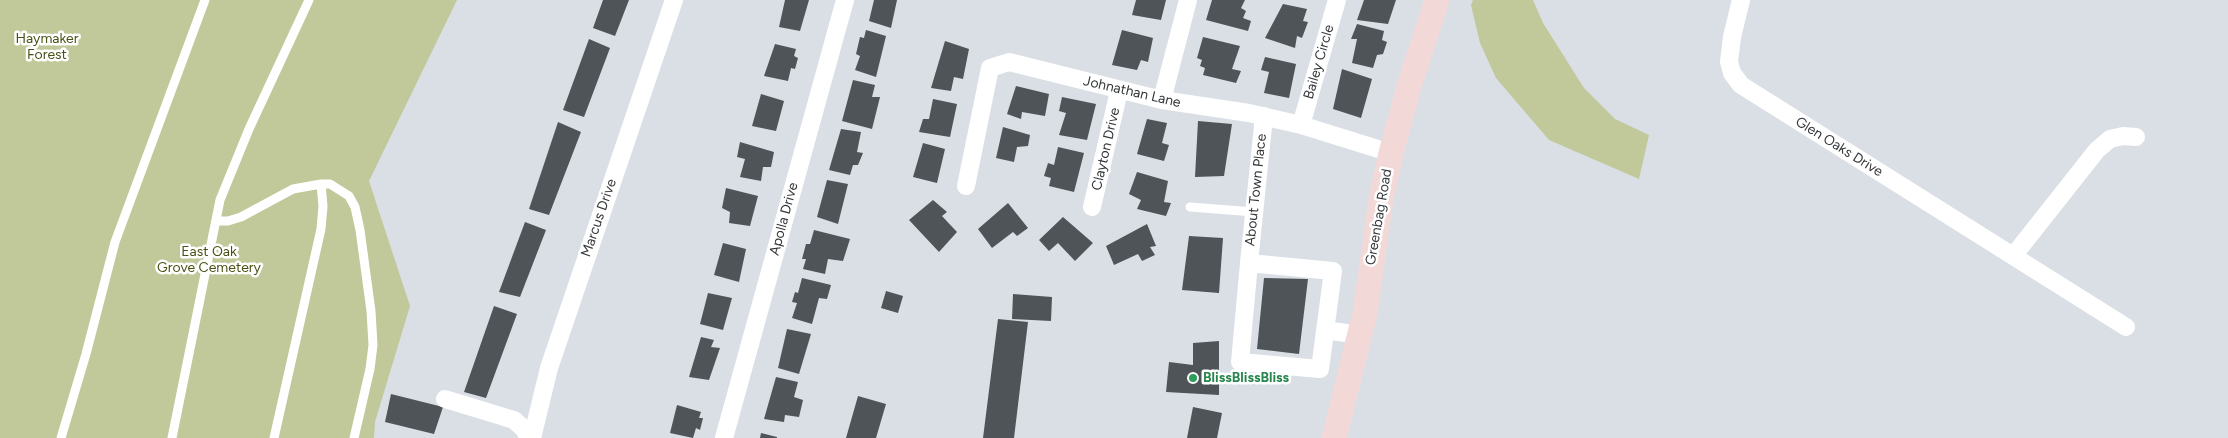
<!DOCTYPE html>
<html>
<head>
<meta charset="utf-8">
<style>
	body { margin:0 }
	canvas { display:block; background:#d9dfe5 }
</style>
</head>
<body>
<canvas width="2228" height="438"></canvas>
<script>
const g = document.querySelector('canvas').getContext('2d');
g.lineJoin = 'round';
function paint(path, color) { g.fillStyle = color; g.fill(path, 'evenodd'); }
const poly = rows => new Path2D(rows.map(r => 'M' + r).join(''));
function trace(path, color, width, dash) { g.strokeStyle = color; g.lineWidth = width; g.lineCap = dash ? 'butt' : 'round'; g.setLineDash(dash || []); g.stroke(path); }
function drawText(font, color, halo, rows, align = 'center') {
  g.font = font + ' Figtree,sans-serif'; g.lineWidth = 5; g.setLineDash([]); g.textBaseline = 'middle'; g.strokeStyle = halo; g.fillStyle = color; for (const [text, x, y, turn = 0] of rows) {
    g.save(); g.translate(x, y); g.rotate((+turn || 0) * Math.PI / 180); g.textAlign = isNaN(turn) ? turn : align; if (halo) g.strokeText(text, 0, 0); g.fillText(text, 0, 0); g.restore();
  }
}
paint(poly([
	[0,0,457,0,369,181,410,306,375,422,374,438,0,438],
	[1473,0,1533,0,1543,23,1584,88,1615,119,1649,135,1639,179,1549,140,1496,78,1480,43,1471,5]
]), '#c1c89a');
paint(poly([
	[603,0,629,0,615,36,593,28],
	[785,0,809,0,800,31,779,27],
	[874,0,897,0,891,28,869,21],
	[1136,0,1166,0,1161,20,1132,15],
	[1212,0,1245,0,1241,8,1246,11,1243,18,1251,21,1248,31,1206,20],
	[1364,0,1396,0,1388,24,1357,20],
	[1283,4,1307,9,1303,21,1308,22,1302,38,1297,36,1295,48,1265,38],
	[1357,24,1384,31,1382,40,1387,42,1383,54,1377,55,1373,68,1352,63,1357,39,1351,39],
	[866,30,886,36,876,77,855,70,860,56,856,54,860,37,864,38],
	[1122,30,1153,38,1148,62,1141,60,1137,70,1112,65],
	[1203,37,1240,46,1232,69,1241,71,1236,83,1203,75,1205,68,1200,66,1202,60,1197,58],
	[589,39,610,48,584,117,563,110],
	[945,41,969,49,963,79,954,77,951,91,931,88],
	[775,44,796,49,794,56,798,58,795,69,791,68,788,81,764,76],
	[1265,57,1296,64,1289,98,1264,93,1269,72,1261,70],
	[1342,69,1372,79,1361,118,1333,109],
	[853,80,875,85,872,97,880,97,872,129,842,121],
	[1016,86,1049,94,1045,116,1022,112,1021,119,1007,114],
	[761,94,784,101,776,131,752,126],
	[1062,97,1096,104,1087,140,1059,135,1066,113,1059,111],
	[933,99,957,104,950,137,919,132,923,119,929,119],
	[1147,119,1167,123,1162,143,1169,145,1164,161,1137,154],
	[1198,121,1232,124,1224,176,1195,177],
	[558,122,581,132,549,215,529,209],
	[1003,127,1030,135,1028,146,1017,147,1014,162,996,158],
	[841,129,861,132,857,152,863,153,858,165,853,165,850,175,829,170],
	[740,142,774,152,771,167,763,167,761,181,740,177,745,159,737,157],
	[923,143,945,149,937,183,913,177],
	[1058,147,1084,153,1074,192,1049,186,1051,178,1044,176,1048,163,1054,165],
	[1137,172,1168,181,1164,202,1171,203,1166,216,1137,209,1141,200,1129,194],
	[827,180,848,184,838,224,817,217],
	[726,188,758,196,750,226,729,223,730,212,722,208],
	[933,200,947,212,942,216,957,232,939,252,909,220],
	[1008,203,1028,228,1017,236,1013,232,992,248,978,229],
	[1063,217,1093,243,1075,261,1058,243,1049,251,1039,240],
	[525,222,546,230,520,297,499,292],
	[1147,224,1156,246,1150,247,1155,255,1142,261,1138,254,1114,265,1106,246],
	[814,230,850,239,843,261,828,259,825,274,803,269,806,259,802,259,806,244,810,244],
	[1189,236,1223,238,1219,293,1182,290],
	[723,243,746,249,739,282,714,275],
	[802,278,831,285,827,299,819,298,812,324,792,318,797,303,792,302,795,292,798,293],
	[1264,278,1308,279,1299,354,1257,349],
	[886,291,903,296,898,313,881,308],
	[708,293,732,298,723,330,700,324],
	[1013,294,1052,297,1051,321,1012,319],
	[494,306,517,314,486,398,464,392],
	[998,319,1028,322,1014,438,983,438],
	[787,329,811,334,799,374,778,368],
	[701,337,714,340,711,347,720,348,709,380,689,377],
	[1219,341,1219,395,1166,392,1169,362,1193,365,1193,343],
	[776,377,798,382,794,397,803,400,799,417,785,415,784,422,764,419],
	[391,394,443,407,434,434,385,422],
	[858,396,886,404,876,438,846,438],
	[677,405,701,412,699,418,703,418,700,430,696,428,693,438,670,433],
	[1193,407,1222,413,1217,438,1187,438],
	[761,433,777,437,777,438,760,438]
]), '#4f5459');
trace(poly([
	[1190,207,1254,212],
	[216,221,228,221,241,217,293,189,321,184],
	[61,438,86,354,115,242,205,0],
	[172,438,220,200,249,129,309,0],
	[274,438,321,229,323,206,321,184,330,184,349,196,355,207,360,230,371,311,373,345,370,369,354,438]
]), '#fff', 9);
trace(poly([
	[1741,0,1732,37,1729,62,1732,73,1741,85,2126,327],
	[1162,100,1188,0],
	[1301,125,1337,0],
	[966,186,990,68,1009,62,1162,100,1249,113,1301,125,1391,153],
	[1092,207,1119,91],
	[2014,255,2097,150,2110,139,2123,136,2136,137],
	[1249,263,1333,271,1320,369,1240,362,1249,263,1264,116],
	[1325,330,1360,335],
	[445,399,514,420,524,429,529,438],
	[532,438,549,368,674,0],
	[724,438,845,0]
]), '#fff', 18);
trace(poly([
	[1334,438,1365,313,1381,199,1391,153,1410,83,1437,0]
]), '#f2d9d8', 25);
for (const [x, y, r, color] of [
	[1193,378,5,"#2e9e5b"]
]) { const dot = new Path2D(); dot.arc(x, y, r, 0, 2 * Math.PI); g.fillStyle = color; g.fill(dot); trace(dot, '#fff', 2); }
drawText('14px', '#4b5115', '#fff', [
	["Haymaker",47,39],
	["Forest",47,55],
	["East Oak",209,252],
	["Grove Cemetery",209,268]
]);
drawText('14px', '#343739', '#fff', [
	["Bailey Circle",1319,62,-74],
	["Johnathan Lane",1132,92,13],
	["Glen Oaks Drive",1839,147,32],
	["Clayton Drive",1106,149,-77],
	["About Town Place",1256,190,-84],
	["Greenbag Road",1379,217,-80],
	["Marcus Drive",599,218,-71],
	["Apolla Drive",784,219,-75]
]);
drawText('bold 14px', '#27864d', '#fff', [
	["BlissBlissBliss",1203,378]
], 'left');
</script>
</body>
</html>
